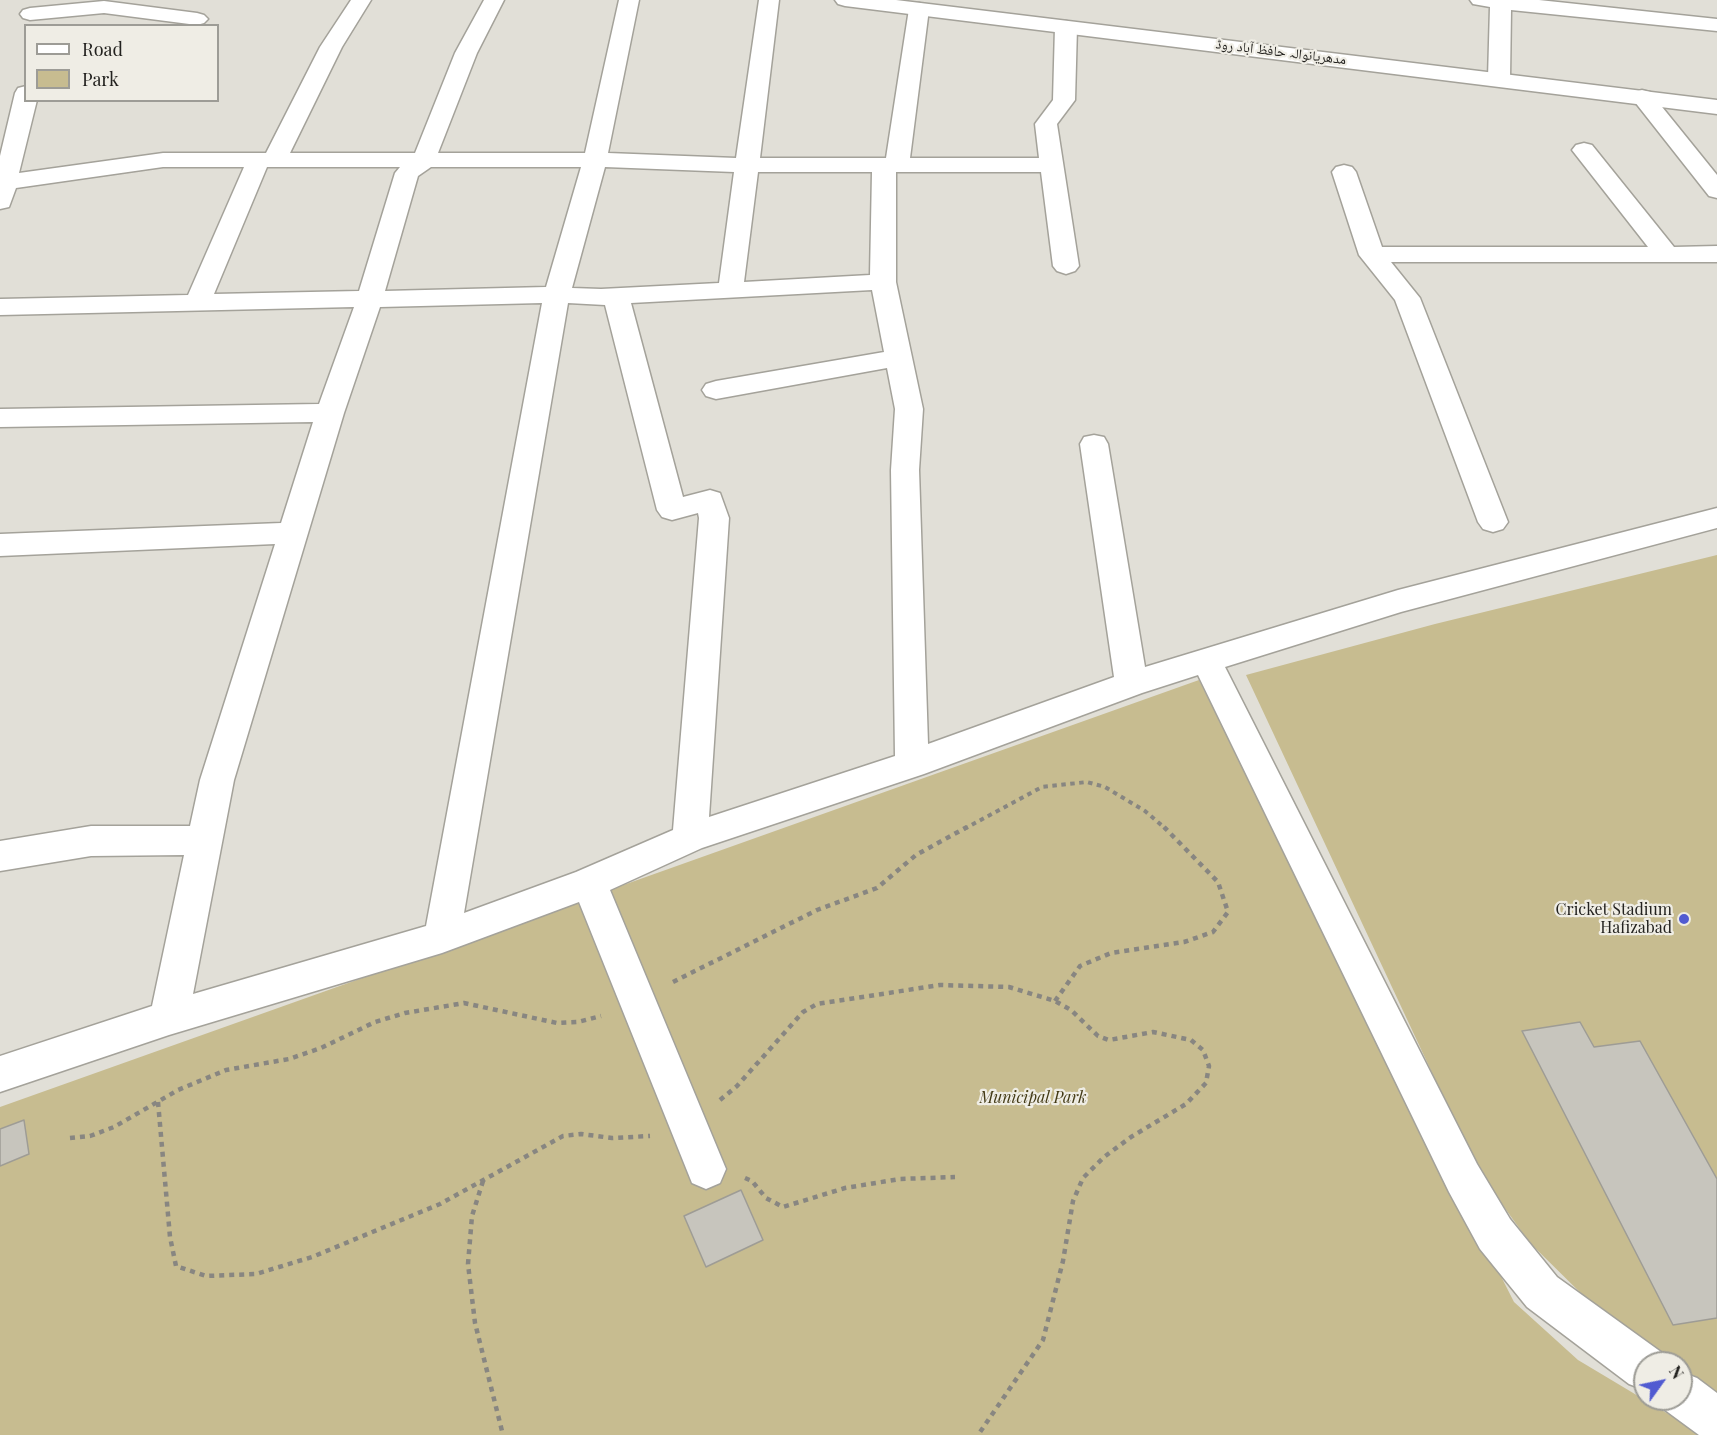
<!DOCTYPE html>
<html>
<head>
<meta charset="utf-8">
<style>
	body { margin:0 }
	#map { position:relative; width:1717px; height:1435px; overflow:hidden; background:#e1dfd7; font-family:"Playfair Display",serif }
	canvas { display:block }
	.legend { position:absolute; left:24px; top:24px; width:195px; height:78px; box-sizing:border-box; background:#efede5; border:2px solid #9d9c96; margin:0; padding:8px 10px; list-style:none; font-size:18px; color:#23221f }
	.legend li { display:flex; align-items:center; gap:12px; height:30px }
	.legend b { width:30px; border:2px solid #9d9c96 }
	.north { position:absolute; left:1633px; top:1351px; width:60px; height:60px; box-sizing:border-box; background:#efede5; border:2px solid #9d9c96; border-radius:50%; rotate:57deg; font-size:16px; font-weight:700; line-height:24px; text-align:center; color:#23221f }
	.north::after { content:''; display:block; margin:auto; width:21px; height:27px; background:#515bd1; clip-path:polygon(50% 0,100% 100%,50% 72%,0 100%) }
</style>
</head>
<body>
<div id="map">
<canvas width="1717" height="1435"></canvas>
<ul class="legend">
<li><b style="height:8px;background:#fff"></b>Road</li>
<li><b style="height:16px;background:#c7bc90"></b>Park</li>
</ul>
<div class="north">N</div>
</div>
<script>
const g = document.querySelector('canvas').getContext('2d');
g.lineJoin = 'round';
function paint(path, color) { g.fillStyle = color; g.fill(path, 'evenodd'); }
const poly = rows => new Path2D(rows.map(r => 'M' + r).join(''));
function trace(path, color, width, dash) { g.strokeStyle = color; g.lineWidth = width; g.lineCap = dash ? 'butt' : 'round'; g.setLineDash(dash || []); g.stroke(path); }
function drawText(font, color, halo, rows, align = 'center') {
  g.font = font + ' "Playfair Display","Noto Naskh Arabic",serif'; g.lineWidth = 4.5; g.setLineDash([]); g.textBaseline = 'middle'; g.strokeStyle = halo; g.fillStyle = color; for (const [text, x, y, turn = 0] of rows) {
    g.save(); g.translate(x, y); g.rotate((+turn || 0) * Math.PI / 180); g.textAlign = isNaN(turn) ? turn : align; if (halo) g.strokeText(text, 0, 0); g.fillText(text, 0, 0); g.restore();
  }
}
paint(poly([
	[1717,555,1717,1398,1681,1372,1681,1363,1669,1363,1606,1318,1530,1243,1478,1171,1246,675,1435,624],
	[1199,680,1514,1302,1578,1360,1690,1427,1699,1435,0,1435,0,1107]
]), '#c7bc90');
const building = poly([
	[1580,1022,1594,1047,1640,1041,1717,1179,1717,1318,1673,1325,1522,1031,1580,1022],
	[24,1120,29,1154,0,1166,0,1129,24,1120],
	[741,1190,763,1240,706,1267,684,1216,741,1190]
]);
paint(building, '#c7c5bd');
trace(building, '#9e9c95', 1.5);
const minor = poly([
	[351,0,371,0,342,47,290,153,415,153,455,53,484,0,504,0,477,53,438,153,585,153,619,0,639,0,608,153,736,158,759,0,779,0,760,158,886,158,909,9,912,5,919,3,926,5,929,9,910,158,1039,158,1035,124,1053,100,1055,27,1059,23,1066,21,1073,23,1077,27,1075,100,1057,124,1079,266,1075,271,1066,274,1057,271,1053,266,1041,172,896,172,896,282,923,409,919,470,928,744,1114,677,1080,444,1084,437,1094,435,1104,437,1108,444,1145,667,1398,590,1717,508,1717,528,1401,612,1225,667,1477,1164,1510,1219,1557,1277,1661,1352,1665,1363,1645,1363,1645,1390,1629,1384,1527,1307,1480,1249,1449,1192,1198,675,1142,693,924,774,702,848,610,890,726,1169,720,1183,706,1189,692,1183,579,902,442,953,169,1035,0,1092,0,1056,152,1006,184,855,91,856,0,871,0,841,91,826,190,826,200,780,275,544,0,556,0,534,281,523,313,422,0,427,0,409,319,404,354,307,0,315,0,299,188,295,244,167,163,167,16,188,9,207,0,209,0,156,15,93,18,88,26,86,26,100,37,100,19,173,163,153,266,153,320,47,351,0],
	[267,167,400,167,395,173,359,291,214,294,267,167],
	[431,167,581,167,546,287,385,291,418,176,431,167],
	[605,167,734,172,719,283,601,289,572,288,605,167],
	[758,172,872,172,870,275,744,282,758,172],
	[872,290,884,352,716,381,706,384,702,390,706,396,716,399,887,368,895,409,891,470,895,756,709,817,729,518,720,493,710,490,683,497,631,303,872,290],
	[542,303,426,926,193,994,234,780,344,413,380,307,542,303],
	[568,303,605,305,657,510,662,517,672,520,698,513,699,518,673,830,576,872,464,913,568,303],
	[1470,0,1539,0,1717,19,1717,31,1511,10,1510,78,1507,83,1499,85,1491,83,1488,78,1490,7,1473,4,1470,0],
	[104,1,197,13,204,15,208,19,204,23,197,25,104,13,30,20,23,18,20,14,23,10,30,8,104,1],
	[1642,90,1650,92,1717,175,1717,198,1709,196,1631,97,1634,92,1642,90],
	[1584,143,1592,145,1674,247,1717,246,1717,262,1391,262,1420,298,1508,522,1503,529,1493,532,1483,529,1478,522,1395,300,1359,255,1332,172,1336,167,1344,165,1352,167,1356,172,1382,247,1648,247,1572,150,1576,145,1584,143],
	[1681,1372,1697,1378,1717,1393,1717,1435,1699,1435,1665,1410,1661,1399,1681,1399,1681,1372]
]);
const major = poly([
	[835,0,896,0,1717,100,1717,114,845,6,838,4,835,0]
]);
trace(minor, '#a4a29a', 3);
trace(major, '#a4a29a', 3);
trace(poly([
	[964,829,1042,787,1087,782,1105,787,1145,811,1166,829]
]), '#888681', 4, [4.5, 4.5]);
trace(poly([
	[673,982,817,910,877,888,916,855,967,827],
	[1055,1001,1080,966,1111,953,1184,942,1213,932,1228,912,1218,882,1164,827],
	[720,1100,737,1086,803,1012,817,1004,940,985,1009,987,1055,1001,1071,1010,1098,1036,1109,1040,1153,1032,1191,1040,1203,1050,1209,1066,1206,1083,1186,1104,1131,1137,1104,1157,1083,1178,1073,1201,1063,1261,1043,1340,978,1435],
	[158,1102,170,1237,176,1266,206,1276,256,1274,312,1257,440,1204,563,1136,581,1134,612,1138,650,1136],
	[70,1138,90,1136,114,1127,178,1090,226,1070,289,1059,321,1048,375,1022,405,1013,464,1003,557,1023,578,1022,601,1016],
	[745,1178,752,1181,766,1198,783,1207,845,1188,900,1179,955,1177],
	[483,1181,472,1216,468,1264,475,1323,503,1435]
]), '#888681', 4.5, [5, 5]);
paint(minor, '#fff');
paint(major, '#fff');
for (const [x, y, r, color] of [
	[1684,919,6,"#515bd1"]
]) { const dot = new Path2D(); dot.arc(x, y, r, 0, 2 * Math.PI); g.fillStyle = color; g.fill(dot); trace(dot, '#efede5', 2); }
drawText('14px', '#23221f', '#efede5', [
	["مدھریانوالہ حافظ آباد روڈ",1281,52,7]
]);
drawText('16px', '#23221f', '#efede5', [
	["Cricket Stadium",1672,910],
	["Hafizabad",1672,928]
], 'right');
drawText('italic 16px', '#423914', '#efede5', [
	["Municipal Park",1033,1098]
]);
</script>
</body>
</html>
